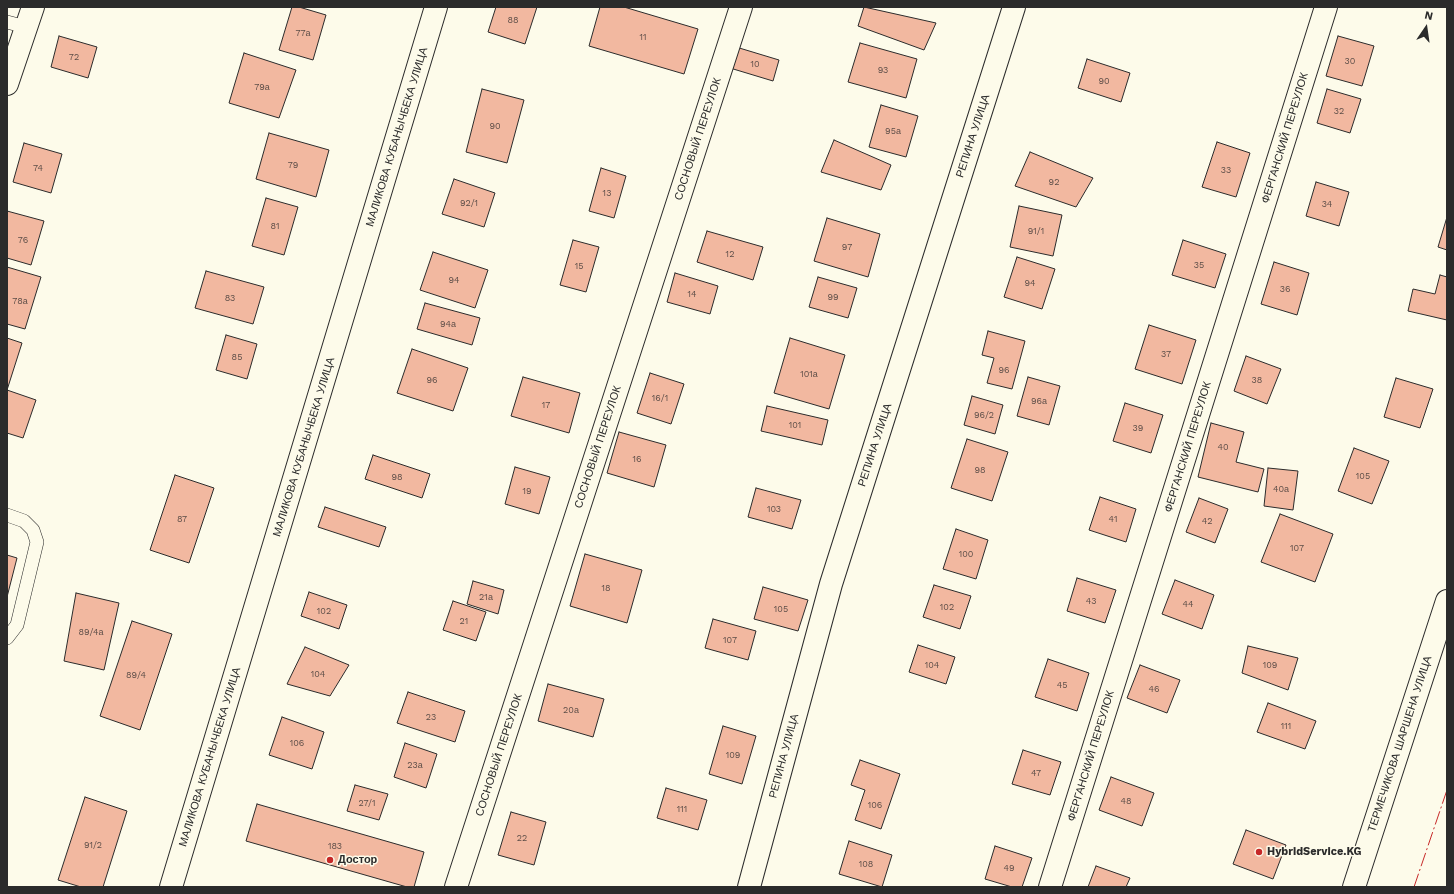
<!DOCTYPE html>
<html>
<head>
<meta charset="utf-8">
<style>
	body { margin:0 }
	#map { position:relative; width:1454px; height:894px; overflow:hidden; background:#fdfbea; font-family:"Work Sans",sans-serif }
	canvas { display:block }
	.frame { position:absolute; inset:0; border:8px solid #2b2b2b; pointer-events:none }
	.north { position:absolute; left:1406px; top:8px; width:40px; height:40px; -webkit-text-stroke:3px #fdfbea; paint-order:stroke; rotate:13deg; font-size:11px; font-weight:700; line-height:16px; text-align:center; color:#2b2b2b }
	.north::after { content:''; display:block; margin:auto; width:14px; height:18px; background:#2b2b2b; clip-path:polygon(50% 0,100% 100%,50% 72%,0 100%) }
</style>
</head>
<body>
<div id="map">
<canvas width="1454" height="894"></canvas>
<div class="frame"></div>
<div class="north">N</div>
</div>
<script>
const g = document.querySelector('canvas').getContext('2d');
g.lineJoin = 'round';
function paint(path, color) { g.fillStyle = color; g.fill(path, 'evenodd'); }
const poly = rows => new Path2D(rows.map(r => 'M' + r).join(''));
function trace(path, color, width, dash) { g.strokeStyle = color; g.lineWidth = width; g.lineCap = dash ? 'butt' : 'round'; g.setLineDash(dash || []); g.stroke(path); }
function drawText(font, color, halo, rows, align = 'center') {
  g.font = font + ' "Work Sans",sans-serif'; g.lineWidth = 3; g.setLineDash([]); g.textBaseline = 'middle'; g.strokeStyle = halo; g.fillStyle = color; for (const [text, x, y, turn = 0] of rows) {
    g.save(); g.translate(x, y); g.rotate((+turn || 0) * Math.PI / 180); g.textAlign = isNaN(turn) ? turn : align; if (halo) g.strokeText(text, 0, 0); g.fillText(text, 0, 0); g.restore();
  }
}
const building = poly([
	[292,7,299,7,326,15,313,60,279,50,292,7],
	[496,7,537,7,525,44,488,32,496,7],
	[600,7,624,7,698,29,684,74,589,46,600,7],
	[864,7,936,23,924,50,858,26,864,7],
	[59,36,97,47,88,78,51,67,59,36],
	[1338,36,1374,46,1362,86,1326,76,1338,36],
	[860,43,917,59,906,98,848,82,860,43],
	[736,47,779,60,773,81,730,68,736,47],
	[244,53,296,70,279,118,229,103,244,53],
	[1087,59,1130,73,1121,102,1078,88,1087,59],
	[482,89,524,100,507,163,466,152,482,89],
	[1327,89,1361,99,1350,133,1317,123,1327,89],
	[881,105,918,116,906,157,869,147,881,105],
	[269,133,329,150,316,197,256,179,269,133],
	[834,140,891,165,881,190,821,172,834,140],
	[1217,142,1250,153,1236,197,1202,187,1217,142],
	[24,143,62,154,51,193,13,182,24,143],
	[1030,152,1093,178,1076,207,1015,186,1030,152],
	[601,168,626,176,614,218,589,211,601,168],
	[454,179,495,193,484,227,442,214,454,179],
	[1316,182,1349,192,1339,226,1306,216,1316,182],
	[266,198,298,207,284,255,252,246,266,198],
	[1019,206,1062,215,1053,256,1010,247,1019,206],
	[7,211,44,221,31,265,7,258,7,211],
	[1447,217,1447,250,1438,247,1447,217],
	[827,218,880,234,868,277,814,261,827,218],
	[707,231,763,247,753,280,697,262,707,231],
	[573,240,599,247,586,292,560,285,573,240],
	[1183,240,1226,254,1215,288,1172,275,1183,240],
	[433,252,488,270,475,308,420,290,433,252],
	[1017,257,1055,269,1042,309,1004,297,1017,257],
	[1274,262,1309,273,1297,315,1261,304,1274,262],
	[7,267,41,277,25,329,7,324,7,267],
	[206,271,264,287,253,324,195,308,206,271],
	[675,273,718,286,710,314,667,302,675,273],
	[1440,275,1447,277,1447,320,1408,311,1413,289,1435,294,1440,275],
	[818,277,857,288,848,318,809,307,818,277],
	[425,303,480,318,472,345,417,329,425,303],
	[1149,325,1196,340,1182,384,1135,369,1149,325],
	[988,331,1025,341,1012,389,987,383,994,358,982,355,988,331],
	[226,335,257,344,247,379,216,370,226,335],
	[7,338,22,343,7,390,36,400,23,438,7,433,7,338],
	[790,338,845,355,829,409,774,393,790,338],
	[412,349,468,368,453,411,397,393,412,349],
	[1246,356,1281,369,1267,404,1234,391,1246,356],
	[650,373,684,384,671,424,637,413,650,373],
	[523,377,580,393,569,433,511,416,523,377],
	[1028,377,1060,386,1049,425,1017,416,1028,377],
	[1396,378,1433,389,1420,428,1384,417,1396,378],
	[972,396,1003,405,995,434,964,425,972,396],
	[1125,403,1163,415,1151,453,1113,441,1125,403],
	[767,406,828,420,822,445,761,431,767,406],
	[1211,423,1244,432,1236,462,1264,469,1258,492,1198,477,1211,423],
	[619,432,666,445,654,487,607,473,619,432],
	[967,439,1008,452,992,501,951,488,967,439],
	[1354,448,1389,461,1372,504,1338,491,1354,448],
	[373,455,430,474,422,498,365,479,373,455],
	[515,467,550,477,539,514,505,504,515,467],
	[1268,468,1298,471,1293,510,1264,506,1268,468],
	[175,475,214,488,189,563,150,550,175,475],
	[756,488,801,500,792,529,748,517,756,488],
	[1100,497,1136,509,1126,542,1089,530,1100,497],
	[1199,498,1228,509,1215,543,1186,532,1199,498],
	[325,507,386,527,379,547,318,527,325,507],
	[1280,514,1333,534,1315,582,1261,562,1280,514],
	[956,529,988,540,976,579,943,569,956,529],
	[585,554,642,570,627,623,570,606,585,554],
	[7,555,17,558,7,597,7,555],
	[1077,578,1116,590,1105,623,1067,611,1077,578],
	[1175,580,1214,595,1202,629,1162,614,1175,580],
	[473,581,504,590,498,614,467,604,473,581],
	[934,585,971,596,960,629,923,617,934,585],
	[763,587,808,600,798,631,754,619,763,587],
	[309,592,347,605,339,629,301,616,309,592],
	[76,593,119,603,104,670,64,661,76,593],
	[453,601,486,612,476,641,443,630,453,601],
	[713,619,756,631,748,660,705,648,713,619],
	[132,621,172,634,140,730,100,716,132,621],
	[918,645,955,657,946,684,909,672,918,645],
	[1248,646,1298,658,1288,690,1242,673,1248,646],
	[305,647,349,665,330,696,287,684,305,647],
	[1048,659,1089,673,1077,711,1035,697,1048,659],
	[1140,665,1180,680,1167,713,1127,698,1140,665],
	[548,684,604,699,593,737,538,721,548,684],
	[408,692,465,711,455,742,397,723,408,692],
	[1268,703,1316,721,1305,749,1257,732,1268,703],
	[282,717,324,732,312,769,269,755,282,717],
	[723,726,756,736,742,784,709,774,723,726],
	[405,743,437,754,426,788,394,777,405,743],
	[1023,750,1061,762,1050,795,1012,784,1023,750],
	[860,760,900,774,881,829,855,820,865,790,851,785,860,760],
	[1111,777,1154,793,1142,826,1099,810,1111,777],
	[355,785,388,794,379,820,347,811,355,785],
	[666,788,707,800,698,830,657,818,666,788],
	[85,797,127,811,103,887,81,887,58,880,85,797],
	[257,804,424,852,414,887,407,887,246,841,257,804],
	[511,812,546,822,534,865,498,855,511,812],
	[1246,830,1286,845,1273,879,1233,864,1246,830],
	[849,841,892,855,882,887,839,874,849,841],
	[995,846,1032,858,1022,887,1012,887,985,879,995,846],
	[1096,866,1130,878,1126,887,1088,887,1096,866]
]);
paint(building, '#f2b8a0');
trace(building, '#2b2b2b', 1);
const service = poly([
	[7,22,26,27],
	[7,515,24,521,33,530,37,542,17,625,7,638]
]);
const minor = poly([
	[7,84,33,7],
	[171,887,436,7],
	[456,887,741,7],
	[749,887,831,584,1014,7],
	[1050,887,1326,7]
]);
const tertiary = poly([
	[1354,887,1447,601]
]);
trace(service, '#2b2b2b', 14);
trace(minor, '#2b2b2b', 24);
trace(tertiary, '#2b2b2b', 24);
trace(service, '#fdfbea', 13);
trace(minor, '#fdfbea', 22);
trace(tertiary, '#fdfbea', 22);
trace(poly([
	[1414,887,1447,790]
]), '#c62828', 1, [14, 3, 2, 3]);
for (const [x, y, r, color] of [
	[1259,852,4,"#c62828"],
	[330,860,4,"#c62828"]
]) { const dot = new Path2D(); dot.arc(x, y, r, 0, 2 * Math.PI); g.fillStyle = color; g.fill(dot); trace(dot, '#fdfbea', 1.5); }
drawText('9px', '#5d4e48', null, [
	["88",513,20],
	["77а",303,33],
	["11",643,37],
	["72",74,57],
	["30",1350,61],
	["10",755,64],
	["93",883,70],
	["90",1104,81],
	["79а",262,87],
	["32",1339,111],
	["90",495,126],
	["95а",893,131],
	["79",293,165],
	["74",38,168],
	["33",1226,170],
	["92",1054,182],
	["13",607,193],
	["92/1",469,203],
	["34",1327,204],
	["81",275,226],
	["91/1",1036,231],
	["76",23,240],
	["97",847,247],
	["12",730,254],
	["35",1199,265],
	["15",579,266],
	["94",454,280],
	["94",1030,283],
	["36",1285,289],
	["14",692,294],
	["99",833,297],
	["83",230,298],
	["78а",20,301],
	["94а",448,324],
	["37",1166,354],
	["85",237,357],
	["96",1004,370],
	["101а",809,374],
	["96",432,380],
	["38",1257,380],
	["16/1",660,398],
	["96а",1039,401],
	["17",546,405],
	["96/2",984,415],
	["101",795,425],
	["39",1138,428],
	["40",1223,447],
	["16",637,459],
	["98",980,470],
	["105",1363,476],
	["98",397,477],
	["40а",1281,489],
	["19",527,491],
	["103",774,509],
	["87",182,519],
	["41",1113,519],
	["42",1207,521],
	["107",1297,548],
	["100",966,554],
	["18",606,588],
	["21а",486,597],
	["43",1091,601],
	["44",1188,604],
	["102",947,607],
	["105",781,609],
	["102",324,611],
	["21",464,621],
	["89/4а",91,632],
	["107",730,640],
	["104",932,665],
	["109",1270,665],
	["104",318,674],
	["89/4",136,675],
	["45",1062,685],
	["46",1154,689],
	["20а",571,710],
	["23",431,717],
	["111",1286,726],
	["106",297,743],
	["109",733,755],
	["23а",415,765],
	["47",1036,773],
	["48",1126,801],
	["27/1",367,803],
	["106",875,805],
	["111",682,809],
	["22",522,838],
	["91/2",93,845],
	["183",335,846],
	["108",866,864],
	["49",1009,868]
]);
drawText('11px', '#2b2b2b', '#fdfbea', [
	["РЕПИНА УЛИЦА",973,136,-72],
	["МАЛИКОВА КУБАНЫЧБЕКА УЛИЦА",397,137,-73],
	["ФЕРГАНСКИЙ ПЕРЕУЛОК",1285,138,-73],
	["СОСНОВЫЙ ПЕРЕУЛОК",698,139,-72],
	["РЕПИНА УЛИЦА",875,445,-72],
	["МАЛИКОВА КУБАНЫЧБЕКА УЛИЦА",304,447,-73],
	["СОСНОВЫЙ ПЕРЕУЛОК",598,447,-72],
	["ФЕРГАНСКИЙ ПЕРЕУЛОК",1188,447,-73],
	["ТЕРМЕЧИКОВА ШАРШЕНА УЛИЦА",1400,744,-72],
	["СОСНОВЫЙ ПЕРЕУЛОК",499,755,-72],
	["РЕПИНА УЛИЦА",784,756,-75],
	["ФЕРГАНСКИЙ ПЕРЕУЛОК",1091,756,-73],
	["МАЛИКОВА КУБАНЫЧБЕКА УЛИЦА",210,757,-73]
]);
drawText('bold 11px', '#2b2b2b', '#fdfbea', [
	["HybridService.KG",1267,852],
	["Достор",338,860]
], 'left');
</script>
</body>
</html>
